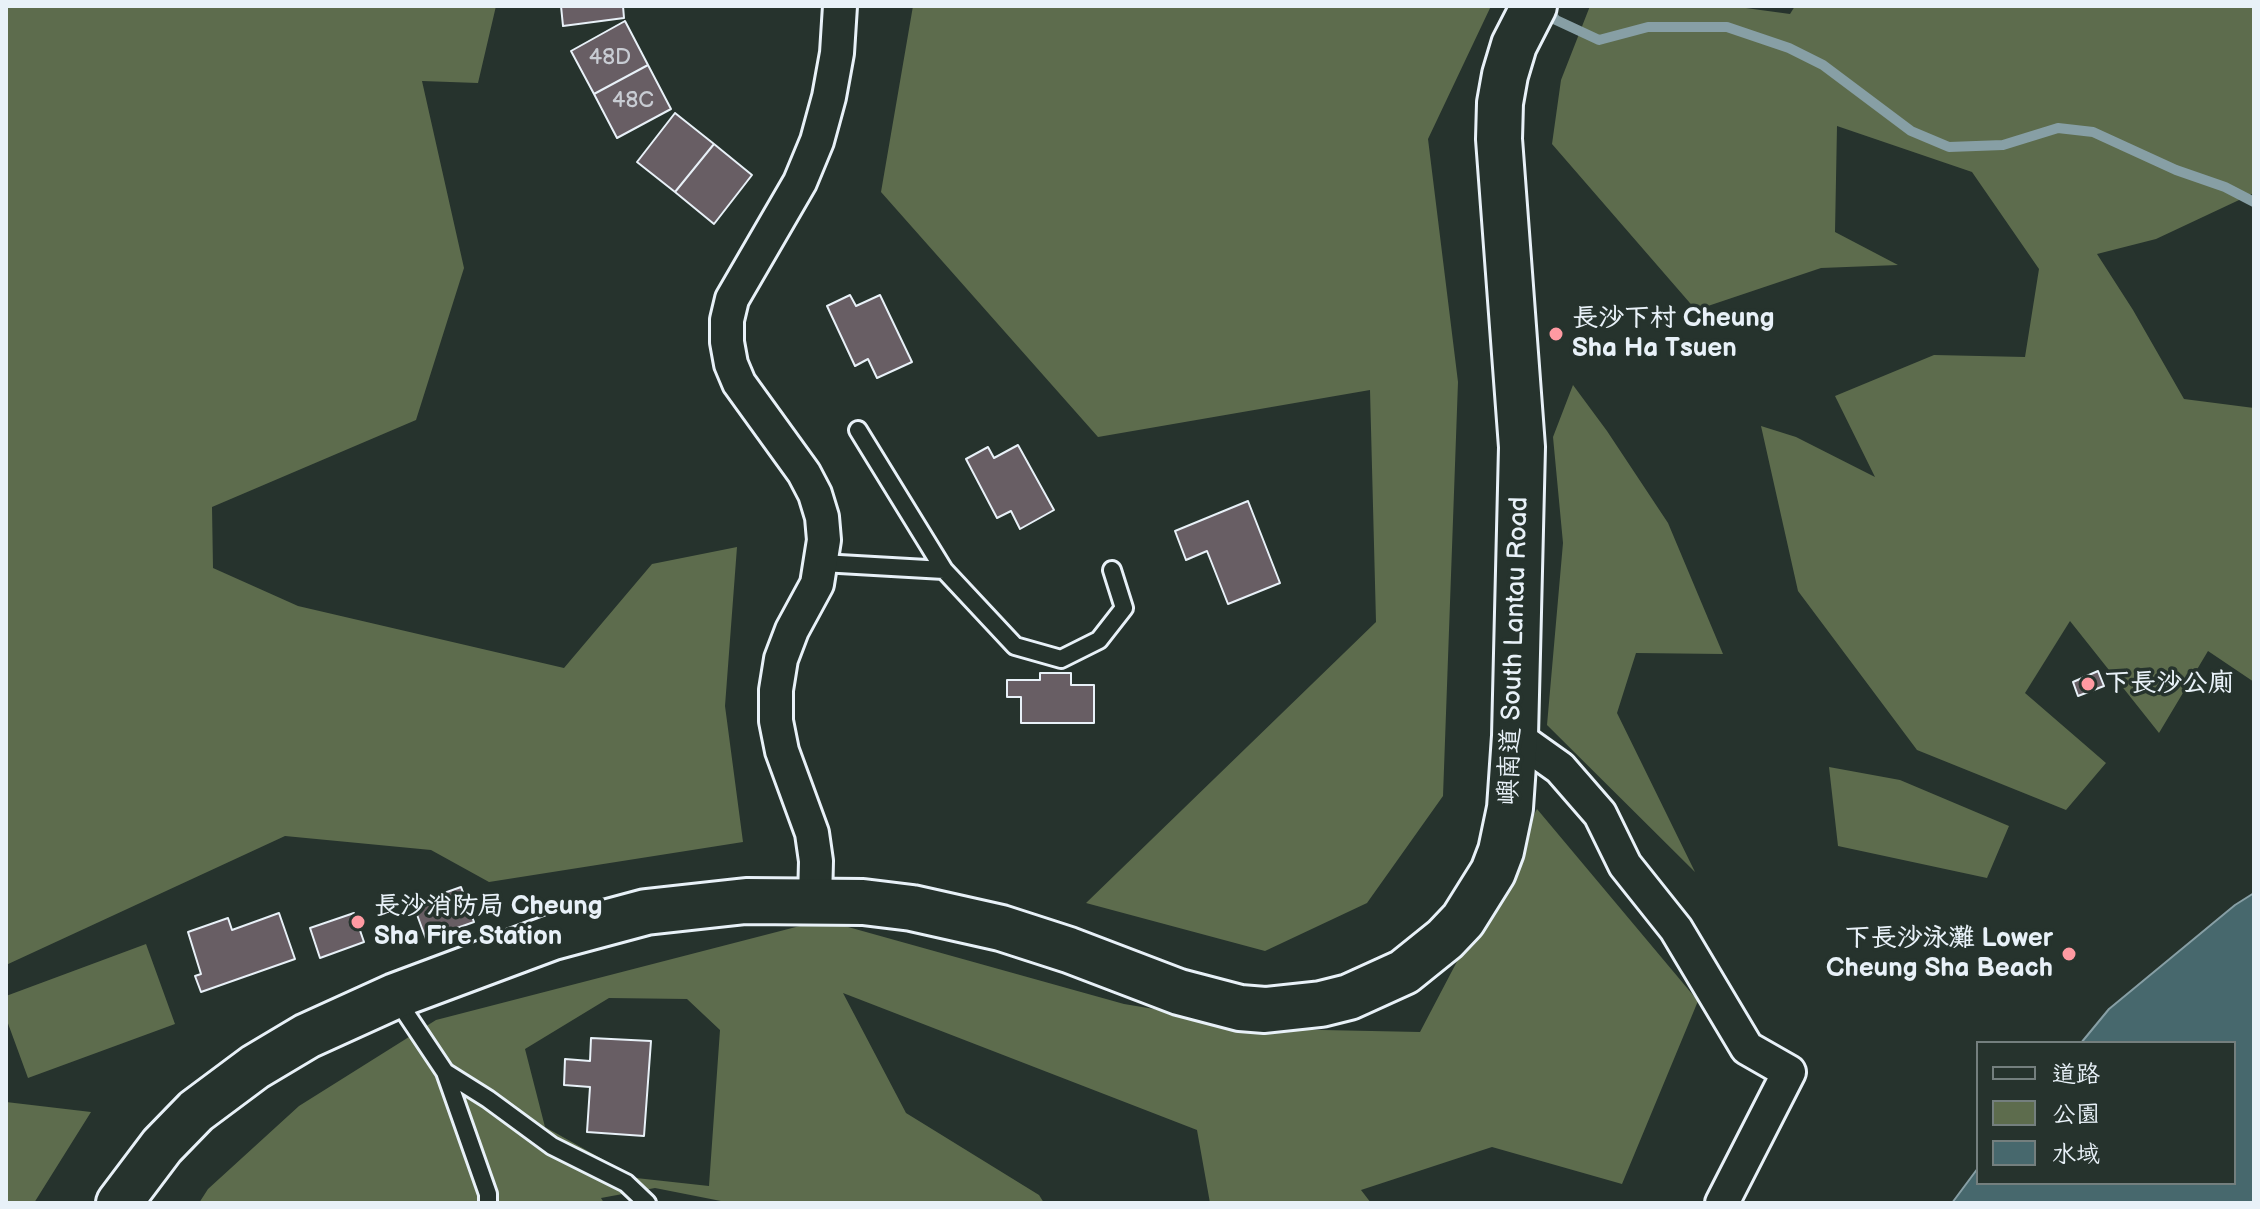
<!DOCTYPE html>
<html>
<head>
<meta charset="utf-8">
<style>
	body { margin:0 }
	#map { position:relative; width:2260px; height:1209px; overflow:hidden; background:#26332d; font-family:"Balsamiq Sans","LXGW WenKai TC",sans-serif }
	canvas { display:block }
	.frame { position:absolute; inset:0; border:8px solid #e8f1f8; pointer-events:none }
	.legend { position:absolute; left:1976px; top:1041px; width:260px; height:144px; box-sizing:border-box; background:#26332d; border:2px solid #747f7e; margin:0; padding:10px 14px; list-style:none; font-size:24px; color:#e8f1f8 }
	.legend li { display:flex; align-items:center; gap:16px; height:40px }
	.legend b { width:40px; border:2px solid #747f7e }
</style>
</head>
<body>
<div id="map">
<canvas width="2260" height="1209"></canvas>
<div class="frame"></div>
<ul class="legend">
<li><b style="height:10px;background:#26332d"></b>道路</li>
<li><b style="height:22px;background:#5d6c4d"></b>公園</li>
<li><b style="height:22px;background:#47686d"></b>水域</li>
</ul>
</div>
<script>
const g = document.querySelector('canvas').getContext('2d');
g.lineJoin = 'round';
function paint(path, color) { g.fillStyle = color; g.fill(path, 'evenodd'); }
const poly = rows => new Path2D(rows.map(r => 'M' + r).join(''));
function trace(path, color, width, dash) { g.strokeStyle = color; g.lineWidth = width; g.lineCap = dash ? 'butt' : 'round'; g.setLineDash(dash || []); g.stroke(path); }
function drawText(font, color, halo, rows, align = 'center') {
  g.font = font + ' "Balsamiq Sans","LXGW WenKai TC",sans-serif'; g.lineWidth = 7; g.setLineDash([]); g.textBaseline = 'middle'; g.strokeStyle = halo; g.fillStyle = color; for (const [text, x, y, turn = 0] of rows) {
    g.save(); g.translate(x, y); g.rotate((+turn || 0) * Math.PI / 180); g.textAlign = isNaN(turn) ? turn : align; if (halo) g.strokeText(text, 0, 0); g.fillText(text, 0, 0); g.restore();
  }
}
paint(poly([
	[6,6,496,6,478,83,422,81,464,268,416,420,212,507,213,568,298,606,564,668,652,564,737,547,725,706,743,842,489,882,431,850,285,836,6,965],
	[913,6,1491,6,1428,139,1458,382,1443,796,1367,903,1265,951,1086,903,1376,622,1370,390,1098,437,881,192],
	[1590,6,1731,6,1790,14,1795,6,2254,6,2254,193,2156,239,2097,254,2133,310,2184,399,2254,408,2254,682,2208,651,2159,733,2070,621,2025,693,2106,763,2066,810,1917,750,1798,591,1761,426,1796,437,1875,477,1835,396,1934,355,2025,357,2039,269,1972,172,1837,126,1835,232,1898,265,1821,268,1696,310,1552,144,1561,80],
	[1573,385,1607,431,1668,523,1723,654,1636,653,1617,713,1695,872,1547,725,1563,543,1553,437],
	[1829,767,1900,780,2009,826,1987,878,1838,846],
	[1537,809,1698,1001,1622,1184,1492,1147,1361,1190,1371,1203,1210,1203,1197,1130,843,993,906,1113,1039,1195,1044,1203,731,1203,655,1188,601,1198,604,1203,199,1203,208,1189,299,1106,436,1020,823,920,1124,1004,1274,1029,1420,1032],
	[609,998,687,999,720,1030,709,1186,636,1178,545,1127,525,1049],
	[146,944,175,1024,28,1078,6,1018,6,996],
	[6,1102,91,1112,34,1203,6,1203]
]), '#5d6c4d');
const water = poly([
	[2254,893,2254,1203,1952,1203,1978,1168,1978,1183,2234,1183,2234,1043,2081,1043,2109,1009,2235,905,2254,893]
]);
paint(water, '#47686d');
trace(water, '#879fa5', 2);
trace(poly([
	[1545,7,1556,20,1599,40,1648,27,1727,27,1789,48,1823,65,1911,131,1949,147,2003,145,2058,128,2093,132,2176,170,2225,187,2254,202]
]), '#879fa5', 10);
const building = poly([
	[561,6,623,6,624,18,563,26,561,6],
	[625,21,648,65,594,94,571,51,625,21],
	[648,65,671,109,617,138,594,94,648,65],
	[675,113,714,144,675,192,637,162,675,113],
	[714,144,752,175,714,224,675,192,714,144],
	[850,295,856,306,880,295,912,362,877,378,868,359,855,366,827,306,850,295],
	[1018,445,1054,510,1020,529,1011,511,997,518,966,459,988,447,994,458,1018,445],
	[1248,501,1280,583,1228,604,1207,551,1186,560,1175,531,1248,501],
	[2098,671,2104,686,2078,696,2073,682,2098,671],
	[1040,673,1071,673,1071,685,1094,685,1094,723,1021,723,1021,697,1007,697,1007,680,1040,680,1040,673],
	[461,887,474,922,426,939,413,904,461,887],
	[279,913,295,959,201,992,195,976,201,974,188,932,228,918,232,930,279,913],
	[354,913,364,942,320,958,310,928,354,913],
	[591,1038,651,1041,644,1136,587,1132,590,1087,564,1085,565,1059,590,1061,591,1038]
]);
paint(building, '#685e64');
trace(building, '#e8f1f8', 2);
const service = poly([
	[858,430,944,570,1015,646,1061,659,1099,640,1124,608,1112,570],
	[822,563,944,570],
	[395,997,445,1072,488,1194,488,1203],
	[445,1072,488,1099,552,1146,626,1183,647,1203]
]);
const minor = poly([
	[1515,736,1560,768,1600,814,1625,865,1676,929,1747,1048,1789,1072,1722,1203],
	[815,900,816,861,812,833,782,751,776,721,776,690,781,659,792,630,817,584,824,540,822,517,815,494,804,473,739,383,731,364,727,342,727,320,732,299,800,182,817,141,829,97,837,53,840,6]
]);
const secondary = poly([
	[119,1203,162,1146,196,1111,255,1067,307,1036,395,996,553,937,646,912,746,901,863,902,912,908,1001,928,1069,950,1179,992,1240,1008,1265,1010,1321,1004,1349,997,1404,972,1445,939,1463,920,1493,872,1501,851,1510,808,1515,736,1522,447,1499,139,1500,103,1505,75,1514,45,1534,6]
]);
trace(service, '#e8f1f8', 22);
trace(minor, '#e8f1f8', 38);
trace(secondary, '#e8f1f8', 50);
trace(service, '#26332d', 16);
trace(minor, '#26332d', 32);
trace(secondary, '#26332d', 44);
for (const [x, y, r, color] of [
	[1556,334,8,"#ff9aa2"],
	[2088,684,8,"#ff9aa2"],
	[358,922,8,"#ff9aa2"],
	[2069,954,8,"#ff9aa2"]
]) { const dot = new Path2D(); dot.arc(x, y, r, 0, 2 * Math.PI); g.fillStyle = color; g.fill(dot); trace(dot, '#26332d', 3); }
drawText('22px', '#c8ccd3', null, [
	["48D",610,58],
	["48C",633,101]
]);
drawText('bold 26px', '#e8f1f8', '#26332d', [
	["長沙下村 Cheung",1572,319],
	["Sha Ha Tsuen",1572,349],
	["下長沙公廁",2104,684],
	["長沙消防局 Cheung",374,907],
	["Sha Fire Station",374,937],
	["下長沙泳灘 Lower",2053,939,"right"],
	["Cheung Sha Beach",2053,969,"right"]
], 'left');
drawText('26px', '#e8f1f8', '#26332d', [
	["嶼南道 South Lantau Road",1515,651,-88]
]);
</script>
</body>
</html>
